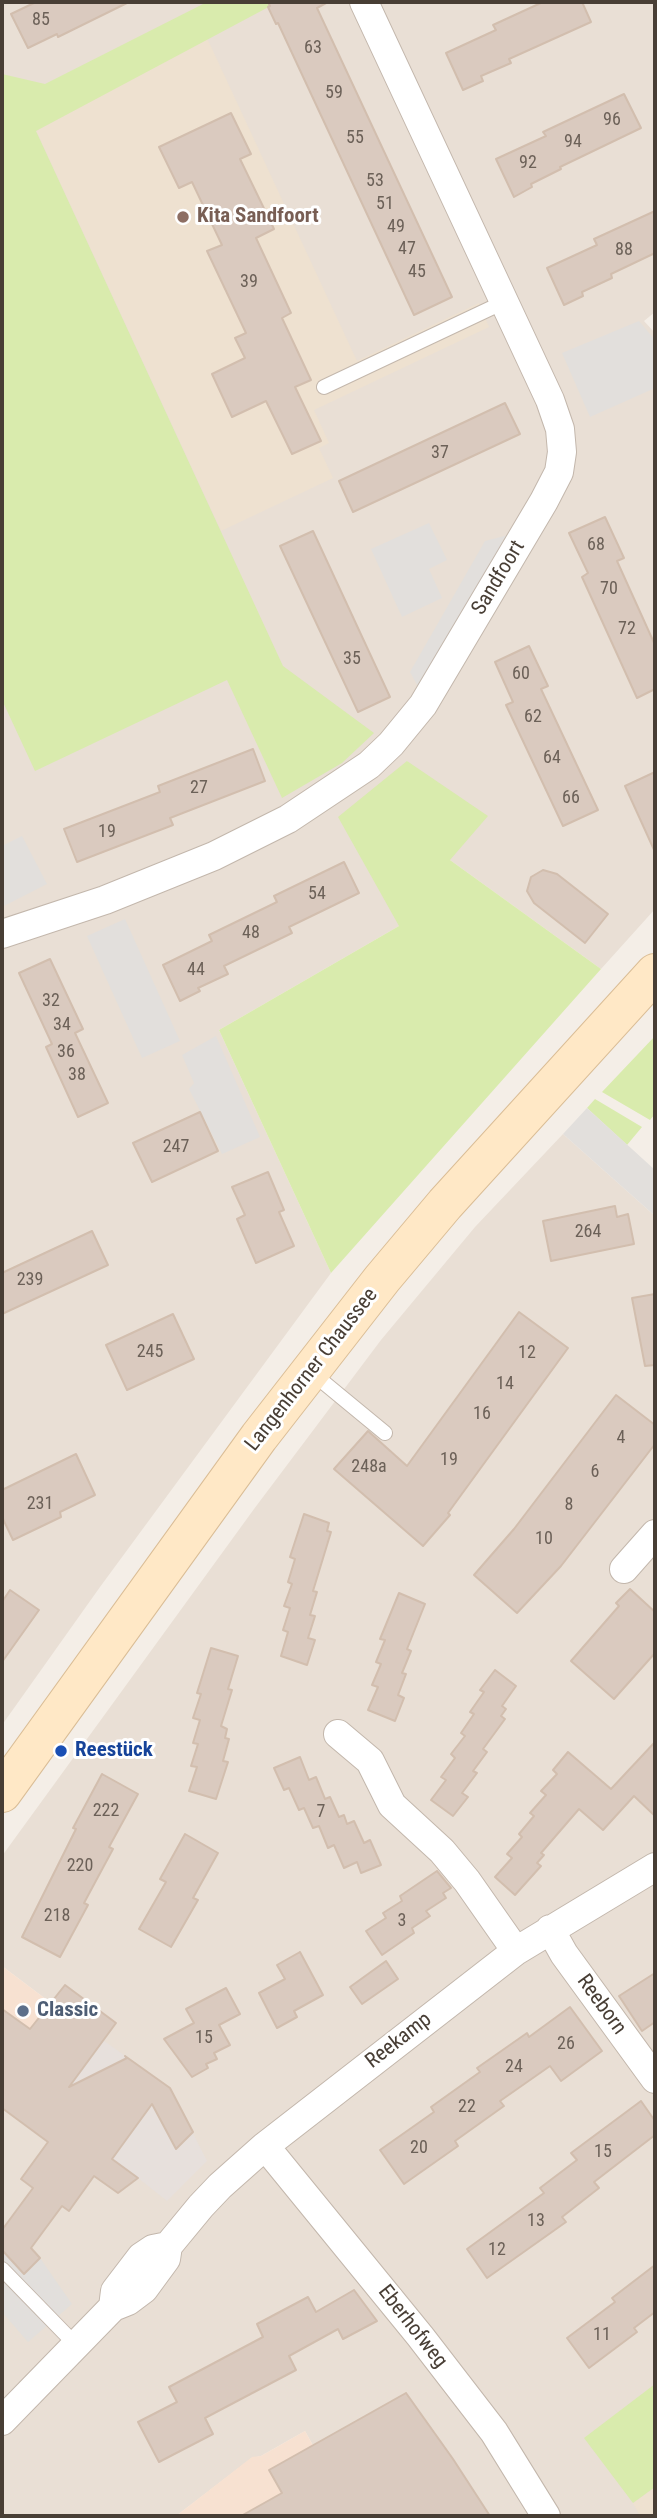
<!DOCTYPE html>
<html>
<head>
<meta charset="utf-8">
<style>
	body { margin:0 }
	#map { position:relative; width:657px; height:2518px; overflow:hidden; background:#f4eee7; font-family:"Roboto Condensed",sans-serif }
	canvas { display:block }
	.frame { position:absolute; inset:0; border:4px solid #483e35; pointer-events:none }
</style>
</head>
<body>
<div id="map">
<canvas width="657" height="2518"></canvas>
<div class="frame"></div>
</div>
<script>
const g = document.querySelector('canvas').getContext('2d');
g.lineJoin = 'round';
function paint(path, color) { g.fillStyle = color; g.fill(path, 'evenodd'); }
const poly = rows => new Path2D(rows.map(r => 'M' + r).join(''));
function trace(path, color, width, dash) { g.strokeStyle = color; g.lineWidth = width; g.lineCap = dash ? 'butt' : 'round'; g.setLineDash(dash || []); g.stroke(path); }
function drawText(font, color, halo, rows, align = 'center') {
  g.font = font + ' "Roboto Condensed",sans-serif'; g.lineWidth = 6; g.setLineDash([]); g.textBaseline = 'middle'; g.strokeStyle = halo; g.fillStyle = color; for (const [text, x, y, turn = 0] of rows) {
    g.save(); g.translate(x, y); g.rotate((+turn || 0) * Math.PI / 180); g.textAlign = isNaN(turn) ? turn : align; if (halo) g.strokeText(text, 0, 0); g.fillText(text, 0, 0); g.restore();
  }
}
paint(poly([
	[2,2,655,2,655,312,644,321,655,333,655,909,601,969,450,860,407,761,399,926,219,1030,331,1273,100,1587,2,1725],
	[563,1134,655,1216,655,2516,352,2516,305,2431,261,2456,252,2458,176,2516,2,2516,2,2108,118,2193,51,2003,2,1966,2,1856,254,1509,381,1340,475,1227]
]), '#e9dfd5');
paint(poly([
	[2,1966,51,2003,2,2071],
	[305,2431,352,2516,176,2516,252,2457,261,2456]
]), '#f7e1d1');
paint(poly([
	[51,2003,170,2088,207,2161,167,2201,138,2178,118,2193,2,2108,2,2071]
]), '#e7e0dc');
paint(poly([
	[207,38,357,361,479,303,489,327,314,410,329,443,319,448,333,478,221,531,36,131],
	[655,2487,655,2516,640,2516,633,2503]
]), '#eee1d0');
paint(poly([
	[207,2,278,2,36,131,283,666,374,733,342,763,282,798,227,680,35,771,2,700,2,74,45,84],
	[407,761,488,816,450,860,601,969,331,1273,219,1030,399,926,338,817],
	[655,1036,655,1114,650,1120,602,1092],
	[595,1099,642,1127,627,1145,587,1108],
	[655,2384,655,2487,633,2503,584,2438]
]), '#d9ebad');
paint(poly([
	[639,321,655,340,655,388,590,417,562,353],
	[429,523,447,560,429,569,442,598,402,617,371,549],
	[512,534,421,692,410,672,485,541],
	[22,836,47,884,2,907,2,846],
	[125,919,180,1041,142,1058,87,936],
	[216,1036,260,1137,222,1154,189,1089,194,1083,182,1055],
	[587,1108,655,1170,655,1216,563,1134],
	[2,2250,24,2274,40,2258,72,2304,28,2342,2,2312]
]), '#e2dfdc');
const building = poly([
	[36,2,129,2,58,37,57,34,28,48,11,14,36,2],
	[268,2,328,2,317,8,452,297,414,315,278,23,276,24,268,7,270,6,268,2],
	[543,2,582,2,591,22,509,59,511,63,481,76,483,81,463,90,446,53,496,30,493,25,543,2],
	[624,94,641,128,560,167,561,169,531,184,532,187,514,197,496,159,546,136,543,132,624,94],
	[231,113,251,154,240,159,274,229,256,238,291,313,282,318,311,380,295,387,321,441,292,454,266,401,232,417,212,374,245,358,235,338,246,333,207,251,222,245,192,182,179,188,159,147,231,113],
	[655,211,655,253,611,274,612,278,582,292,583,296,564,305,547,268,597,245,594,239,655,211],
	[505,403,520,434,353,512,339,481,505,403],
	[605,517,624,558,617,561,655,645,655,689,637,698,582,577,588,573,569,533,605,517],
	[313,531,390,697,358,712,280,546,313,531],
	[529,646,548,686,541,689,598,810,563,826,506,705,513,702,495,662,529,646],
	[253,749,265,781,170,818,173,825,77,862,64,829,160,792,158,786,253,749],
	[655,772,655,852,625,786,655,772],
	[344,862,359,893,289,927,292,933,224,966,228,974,198,988,200,991,180,1001,163,965,212,941,209,935,277,902,274,896,344,862],
	[543,870,557,874,608,914,585,943,534,903,527,891,531,877,543,870],
	[50,959,83,1029,75,1033,108,1103,78,1117,46,1047,52,1044,19,973,50,959],
	[200,1112,218,1151,152,1182,133,1143,200,1112],
	[268,1172,284,1210,279,1212,294,1246,256,1263,237,1219,245,1215,232,1187,268,1172],
	[615,1206,617,1217,628,1214,634,1244,551,1261,543,1221,615,1206],
	[92,1231,108,1265,2,1314,2,1273,92,1231],
	[655,1294,655,1365,645,1366,632,1298,655,1294],
	[519,1312,568,1348,448,1513,450,1515,423,1546,334,1469,368,1431,407,1466,519,1312],
	[173,1314,194,1359,127,1390,106,1345,173,1314],
	[616,1395,655,1425,655,1444,561,1566,517,1613,474,1575,514,1529,616,1395],
	[76,1454,95,1495,60,1512,61,1517,13,1540,2,1517,2,1490,76,1454],
	[304,1514,329,1523,327,1531,331,1532,313,1591,317,1592,310,1615,315,1616,308,1638,315,1640,307,1665,281,1656,288,1632,283,1630,290,1608,284,1606,292,1584,288,1582,295,1559,290,1557,304,1514],
	[630,1589,655,1612,655,1653,614,1699,571,1661,619,1606,616,1603,630,1589],
	[10,1590,39,1610,2,1662,2,1602,10,1590],
	[399,1593,425,1604,407,1649,411,1651,402,1673,406,1674,398,1695,404,1698,395,1721,368,1710,378,1687,372,1685,381,1664,376,1662,385,1640,380,1639,399,1593],
	[211,1648,238,1656,228,1689,232,1690,221,1726,227,1729,225,1738,229,1739,223,1761,228,1762,216,1799,189,1791,197,1767,191,1766,198,1744,193,1743,200,1720,193,1718,201,1694,197,1693,211,1648],
	[495,1670,516,1686,502,1706,506,1709,501,1716,505,1719,483,1749,487,1752,473,1771,477,1773,462,1793,468,1797,453,1816,431,1800,446,1780,441,1777,455,1758,451,1754,465,1736,461,1733,474,1714,470,1712,484,1692,480,1690,495,1670],
	[655,1742,655,1816,634,1796,603,1830,579,1809,541,1853,544,1855,537,1863,541,1866,515,1895,495,1877,512,1858,507,1854,522,1837,519,1834,534,1816,530,1813,546,1795,541,1791,557,1774,553,1770,568,1752,611,1789,655,1742],
	[300,1757,309,1780,316,1777,325,1799,330,1797,339,1817,344,1815,347,1824,354,1821,364,1843,370,1840,381,1865,361,1873,357,1862,344,1868,334,1845,328,1848,319,1826,313,1828,304,1808,299,1810,289,1788,284,1790,274,1768,300,1757],
	[102,1774,138,1794,109,1847,113,1849,84,1903,88,1905,60,1957,22,1937,76,1829,73,1828,102,1774],
	[185,1834,218,1853,193,1898,198,1900,171,1947,139,1929,166,1882,160,1879,185,1834],
	[437,1871,451,1888,443,1893,446,1898,426,1911,430,1916,412,1928,414,1933,382,1955,366,1931,386,1918,383,1913,402,1901,400,1896,437,1871],
	[300,1952,323,1995,294,2011,297,2017,277,2028,259,1993,285,1979,277,1965,300,1952],
	[386,1961,398,1979,362,2004,350,1987,386,1961],
	[655,1973,655,2022,642,2031,619,1996,655,1973],
	[65,1985,116,2023,69,2087,127,2058,125,2056,170,2088,193,2132,176,2149,152,2104,112,2159,138,2178,118,2193,94,2176,69,2211,62,2206,31,2248,40,2258,24,2274,2,2250,2,2230,33,2188,21,2179,48,2142,2,2108,2,2009,30,2029,65,1985],
	[226,1988,240,2014,219,2025,230,2045,214,2053,217,2059,206,2064,208,2068,192,2077,164,2039,194,2023,186,2009,226,1988],
	[570,2007,602,2051,561,2081,550,2066,500,2101,504,2106,455,2141,458,2146,404,2184,380,2150,434,2112,431,2107,480,2072,477,2068,527,2033,529,2037,570,2007],
	[641,2101,655,2121,655,2135,594,2182,599,2188,562,2217,566,2222,487,2278,467,2249,544,2193,540,2188,577,2160,571,2153,641,2101],
	[655,2265,655,2312,634,2328,637,2332,589,2368,567,2338,615,2302,612,2298,655,2265],
	[354,2290,377,2321,343,2339,338,2329,289,2356,296,2370,205,2418,213,2434,159,2462,138,2422,177,2402,169,2387,263,2337,257,2324,308,2297,316,2312,354,2290],
	[406,2393,453,2459,490,2516,241,2516,282,2493,269,2470,406,2393]
]);
paint(building, '#dacabf');
trace(building, '#d2beae', 2);
const service = poly([
	[324,387,504,302],
	[311,1372,385,1433],
	[2,2269,76,2345]
]);
const minor = poly([
	[2,934,105,900,214,856,288,819,369,765,391,744,423,705,544,501,559,472,562,452,560,429,550,400,364,2],
	[624,1569,655,1534],
	[338,1734,370,1761,392,1805,442,1851,467,1881,516,1951],
	[550,1929,564,1954,655,2079],
	[265,2146,420,2336,494,2432,546,2516],
	[113,2307,115,2291,141,2257,153,2249,168,2246],
	[2,2421,113,2307,128,2301,144,2289,166,2259,168,2246,201,2206,220,2186,265,2146,516,1951,655,1867]
]);
const secondary = poly([
	[2,1793,259,1437,382,1279,445,1204,655,973]
]);
trace(service, '#c3b7ac', 16);
trace(minor, '#c3b7ac', 30);
trace(secondary, '#dabd96', 40);
trace(service, '#fff', 14);
trace(minor, '#fff', 28);
trace(secondary, '#ffe8c6', 38);
for (const [x, y, r, color] of [
	[183,217,7,"#8d6e63"],
	[61,1751,7,"#1a4fb4"],
	[23,2011,7,"#5c6f8a"]
]) { const dot = new Path2D(); dot.arc(x, y, r, 0, 2 * Math.PI); g.fillStyle = color; g.fill(dot); trace(dot, '#fff', 2.5); }
drawText('18px', '#6c6158', null, [
	["85",41,20],
	["63",313,48],
	["59",334,93],
	["96",612,120],
	["55",355,138],
	["94",573,142],
	["92",528,163],
	["53",375,181],
	["51",385,204],
	["49",396,227],
	["47",407,249],
	["88",624,250],
	["45",417,272],
	["39",249,282],
	["37",440,453],
	["68",596,545],
	["70",609,589],
	["72",627,629],
	["35",352,659],
	["60",521,674],
	["62",533,717],
	["64",552,758],
	["27",199,788],
	["66",571,798],
	["19",107,832],
	["54",317,894],
	["48",251,933],
	["44",196,970],
	["32",51,1001],
	["34",62,1025],
	["36",66,1052],
	["38",77,1075],
	["247",176,1147],
	["264",588,1232],
	["239",30,1280],
	["245",150,1352],
	["12",527,1353],
	["14",505,1384],
	["16",482,1414],
	["4",621,1438],
	["19",449,1460],
	["248a",369,1467],
	["6",595,1472],
	["231",40,1504],
	["8",569,1505],
	["10",544,1539],
	["222",106,1811],
	["7",321,1812],
	["220",80,1866],
	["218",57,1916],
	["3",402,1921],
	["15",204,2038],
	["26",566,2044],
	["24",514,2067],
	["22",467,2107],
	["20",419,2148],
	["15",603,2152],
	["13",536,2221],
	["12",497,2250],
	["11",602,2335]
]);
drawText('bold 21px', '#785e54', '#fff', [
	["Kita Sandfoort",197,217]
], 'left');
drawText('21px', '#483e35', '#fff', [
	["Sandfoort",499,578,-59],
	["Langenhorner Chaussee",312,1370,-52],
	["Reeborn",601,2005,54],
	["Reekamp",399,2041,-38],
	["Eberhofweg",412,2327,52]
]);
drawText('bold 21px', '#164399', '#fff', [
	["Reestück",75,1751]
], 'left');
drawText('bold 21px', '#4e5e75', '#fff', [
	["Classic",37,2011]
], 'left');
</script>
</body>
</html>
